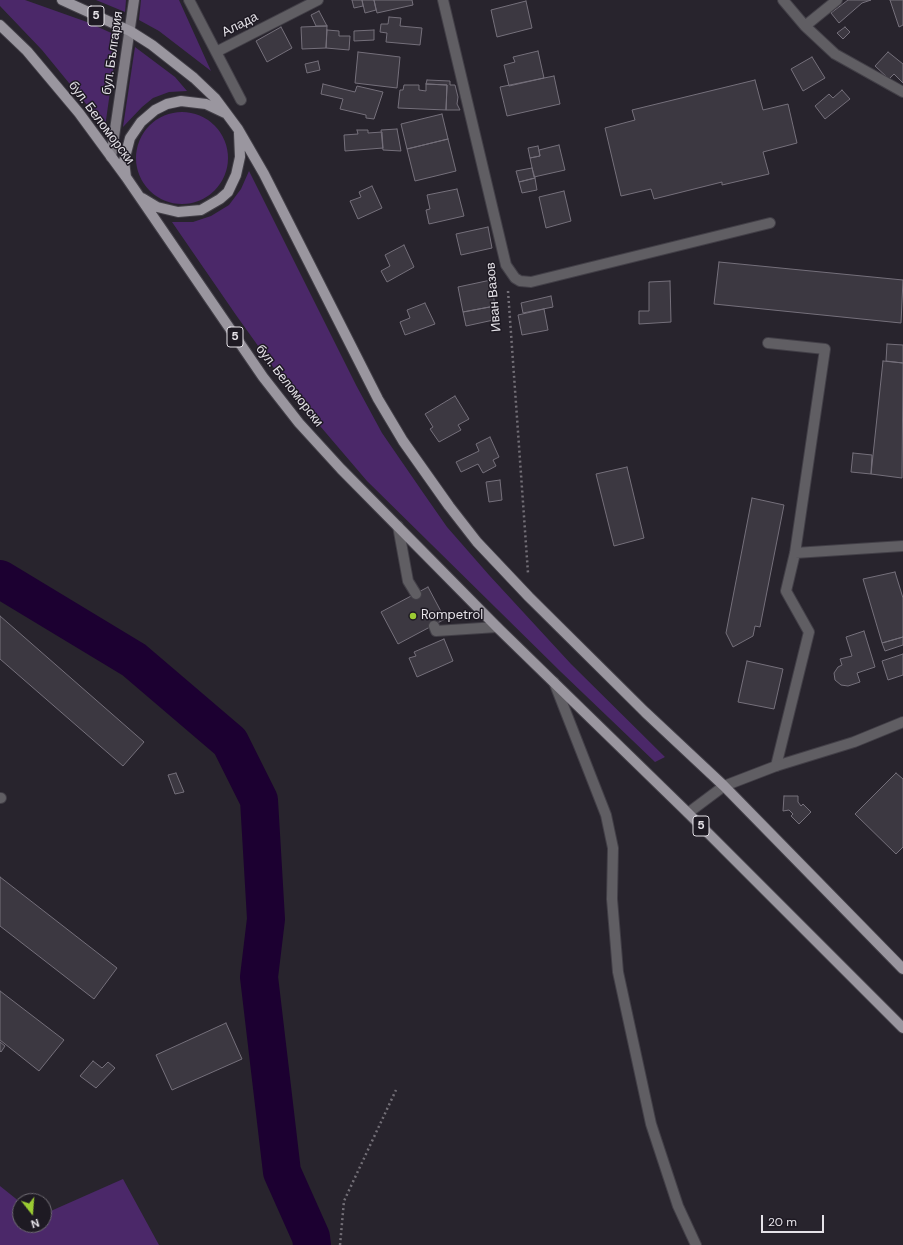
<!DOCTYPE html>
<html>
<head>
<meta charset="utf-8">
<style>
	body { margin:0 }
	#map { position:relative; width:903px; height:1245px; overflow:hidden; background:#28242d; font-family:"DM Sans",sans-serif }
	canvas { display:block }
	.north { position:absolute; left:12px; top:1193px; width:40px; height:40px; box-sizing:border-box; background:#1e1a23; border:1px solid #6e6a72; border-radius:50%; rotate:163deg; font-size:11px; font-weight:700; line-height:16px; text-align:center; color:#e5e2e8 }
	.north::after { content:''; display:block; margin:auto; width:14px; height:18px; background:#9bcb33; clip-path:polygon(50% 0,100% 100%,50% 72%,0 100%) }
	.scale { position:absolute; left:761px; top:1215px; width:63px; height:18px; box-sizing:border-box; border:2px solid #e5e2e8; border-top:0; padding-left:5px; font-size:12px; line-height:14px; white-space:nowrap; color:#e5e2e8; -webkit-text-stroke:3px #1e1a23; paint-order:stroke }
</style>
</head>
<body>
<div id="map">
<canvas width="903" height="1245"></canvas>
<div class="north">N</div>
<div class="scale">20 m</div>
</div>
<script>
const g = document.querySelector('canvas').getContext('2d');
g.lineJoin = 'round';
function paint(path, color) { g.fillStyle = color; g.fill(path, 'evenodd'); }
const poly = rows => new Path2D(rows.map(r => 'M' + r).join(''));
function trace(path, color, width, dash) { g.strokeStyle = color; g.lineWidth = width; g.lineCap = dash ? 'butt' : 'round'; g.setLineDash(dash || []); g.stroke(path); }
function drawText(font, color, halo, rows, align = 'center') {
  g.font = font + ' "DM Sans",sans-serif'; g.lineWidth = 3; g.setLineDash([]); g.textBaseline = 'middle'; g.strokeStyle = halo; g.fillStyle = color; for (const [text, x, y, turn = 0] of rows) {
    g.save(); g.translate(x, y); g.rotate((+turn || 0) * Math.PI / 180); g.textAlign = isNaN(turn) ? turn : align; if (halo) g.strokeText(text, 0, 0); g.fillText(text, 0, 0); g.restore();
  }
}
paint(poly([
	[0,0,25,0,87,22,118,36,105,127,42,50,0,6],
	[96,0,126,0,125,12],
	[141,0,179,0,211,71,159,31,139,20],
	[135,47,175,77,187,91,169,92,153,98,142,107,123,127],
	'136 158a46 46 0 1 1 92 0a46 46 0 1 1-92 0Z',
	[249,171,356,385,382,433,424,494,447,527,489,575,571,664,665,757,655,762,561,672,367,481,291,392,236,315,172,222,193,222,211,216,229,205,241,189],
	[123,1179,159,1245,0,1245,0,1186,20,1202,20,1225,44,1225,44,1214]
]), '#4b2869');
trace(poly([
	[0,579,134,660,230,742,259,800,266,919,259,977,282,1172,311,1237,312,1245]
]), '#1c0031', 38);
const building = poly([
	[352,0,362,0,363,6,354,8,352,0],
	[362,0,374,0,376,10,365,13,362,0],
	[374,0,412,0,413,5,377,13,374,0],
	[848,0,871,0,862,3,839,23,831,13,848,0],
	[890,0,903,0,903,25,899,27,890,0],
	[526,1,532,28,497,37,491,10,526,1],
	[319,11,327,26,316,26,311,15,319,11],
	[389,17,401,18,400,26,422,28,420,45,386,42,387,33,380,32,381,24,388,24,389,17],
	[327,26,326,48,302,49,301,27,327,26],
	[281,27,292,48,267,62,256,41,281,27],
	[845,27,850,32,843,39,837,33,845,27],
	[327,30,339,31,339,36,350,36,349,50,326,48,327,30],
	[374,30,374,40,354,41,354,31,374,30],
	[538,51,544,78,509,86,504,65,515,62,513,57,538,51],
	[358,52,400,57,397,88,355,83,358,52],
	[888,52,903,64,903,83,894,74,889,79,875,66,888,52],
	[812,57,825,78,803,91,791,69,812,57],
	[318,61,320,70,307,73,305,64,318,61],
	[554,76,560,104,507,116,500,87,554,76],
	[427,80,450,81,450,85,455,85,458,97,457,104,460,110,446,110,447,85,426,84,427,80],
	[755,80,763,110,788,104,797,143,763,152,769,174,722,185,722,182,654,199,651,189,621,196,605,128,635,120,632,110,755,80],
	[323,84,355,92,357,86,383,92,374,119,366,118,366,115,340,109,343,99,321,94,323,84],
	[426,84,447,85,446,110,398,108,400,90,403,90,404,85,419,85,419,90,426,91,426,84],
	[842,90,850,99,825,119,815,106,829,94,833,98,842,90],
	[442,114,448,139,407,149,401,124,442,114],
	[397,129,401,151,383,150,381,130,397,129],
	[357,130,368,130,368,133,382,132,383,148,345,151,344,135,358,134,357,130],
	[448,139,456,171,415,181,407,149,448,139],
	[559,145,565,170,534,177,530,158,540,156,539,150,559,145],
	[538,146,540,156,530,158,528,148,538,146],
	[532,168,535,178,519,182,516,171,532,168],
	[535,178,537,190,522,193,519,182,535,178],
	[372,186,382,208,358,219,350,201,361,197,359,192,372,186],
	[457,189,464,216,429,224,426,210,430,209,427,195,457,189],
	[564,191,571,221,546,228,539,197,564,191],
	[488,227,492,248,461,255,456,234,488,227],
	[404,245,414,267,387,282,381,271,390,266,385,255,404,245],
	[719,262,903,280,901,323,714,304,719,262],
	[491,280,495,306,463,312,458,287,491,280],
	[670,281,671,322,639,324,639,311,649,311,649,282,670,281],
	[551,296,553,307,523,313,521,303,551,296],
	[425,303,435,324,405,335,400,322,410,318,407,310,425,303],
	[495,306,498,319,466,326,463,312,495,306],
	[544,309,548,330,522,335,518,315,544,309],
	[887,344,903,345,903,363,886,361,887,344],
	[883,361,903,363,902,478,871,474,883,361],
	[455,396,469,419,458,425,461,430,439,442,430,429,433,427,425,414,455,396],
	[490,437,499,457,493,460,496,466,483,473,478,464,461,472,456,462,479,451,476,444,490,437],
	[853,453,872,455,871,474,851,472,853,453],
	[627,467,644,538,614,546,596,474,627,467],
	[500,480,502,500,489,502,486,482,500,480],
	[752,498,784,505,760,627,755,626,753,636,733,647,726,633,752,498],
	[895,572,903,598,903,637,882,643,863,579,895,572],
	[428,587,445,619,398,644,381,612,428,587],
	[0,616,144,742,123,766,0,659,0,616],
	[864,631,875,667,857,673,860,682,848,686,841,685,835,680,834,673,838,667,842,665,840,659,852,656,846,637,864,631],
	[903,637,903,645,885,651,882,643,903,637],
	[444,639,453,661,417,677,409,658,416,656,414,652,444,639],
	[903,654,903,675,888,680,882,661,903,654],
	[747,661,783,669,774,709,738,702,747,661],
	[176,773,184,792,175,794,168,775,176,773],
	[896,773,903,779,903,847,896,854,855,814,896,773],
	[784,796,798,796,798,802,801,806,803,804,811,812,799,824,791,816,793,814,789,810,783,811,784,796],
	[0,877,117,968,94,999,0,926,0,877],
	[0,991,64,1040,39,1071,0,1040,0,991],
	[226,1023,242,1059,172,1090,156,1055,226,1023],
	[0,1042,5,1046,1,1052,0,1051,0,1042],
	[93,1061,102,1068,108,1062,115,1068,96,1088,80,1076,93,1061]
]);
paint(building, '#3c3841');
trace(building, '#75707b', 1);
const service = poly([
	[768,343,825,349,795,553,786,591,809,632,776,766],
	[398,526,408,581,416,594],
	[795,553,903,546],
	[434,626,436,631,497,627]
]);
const minor = poly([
	[189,0,241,100],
	[443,0,506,265,515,278,520,281,531,282,770,223],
	[783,0,805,26,835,54,903,92],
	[805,26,837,0],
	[216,52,318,0],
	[554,682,606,815,613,848,612,899,618,972,651,1124,678,1206,696,1245],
	[0,798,1,798],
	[688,813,724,786,776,766,854,742,903,722]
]);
const secondary = poly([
	[111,157,134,0]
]);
const primary = poly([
	[62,0,130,31,152,45,194,78,215,98,238,129,264,174,378,399,403,441,449,506,477,542,529,597,645,712,724,786,903,969],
	[0,25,27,51,79,113,126,177,263,377,299,423,341,469,497,627,688,813,903,1028],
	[126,177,124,161,130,138,141,122,155,110,167,104,181,101,206,104,225,113],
	[142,198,157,207,178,212,201,210,220,199,228,192,236,175,240,157,239,133]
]);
trace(service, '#423f47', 12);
trace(minor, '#423f47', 12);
trace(secondary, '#423f47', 12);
trace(primary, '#423f47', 12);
trace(poly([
	[508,291,528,573],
	[340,1245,344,1201,396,1090]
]), '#736f77', 2.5, [2, 3]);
trace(service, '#605e63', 10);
trace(minor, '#605e63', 10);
trace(secondary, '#817d85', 10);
trace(primary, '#9a969f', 10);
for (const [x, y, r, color] of [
	[413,616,4,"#9bcb33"]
]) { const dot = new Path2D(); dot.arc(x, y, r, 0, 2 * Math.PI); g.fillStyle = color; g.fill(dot); trace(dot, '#1e1a23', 1.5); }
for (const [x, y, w] of [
	[96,16,16],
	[235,337,16],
	[701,826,16]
]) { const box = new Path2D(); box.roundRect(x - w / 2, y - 10, w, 20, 3); g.fillStyle = '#1e1a23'; g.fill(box); trace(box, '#e5e2e8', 1); }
drawText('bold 12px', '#e5e2e8', null, [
	["5",96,16],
	["5",235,337],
	["5",701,826]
]);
drawText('13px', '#e5e2e8', '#1e1a23', [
	["Алада",240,25,-27],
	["бул. България",113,53,-82],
	["бул. Беломорски",101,123,53],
	["Иван Вазов",494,297,-95],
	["бул. Беломорски",289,386,52]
]);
drawText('13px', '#e5e2e8', '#1e1a23', [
	["Rompetrol",421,616]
], 'left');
</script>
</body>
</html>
